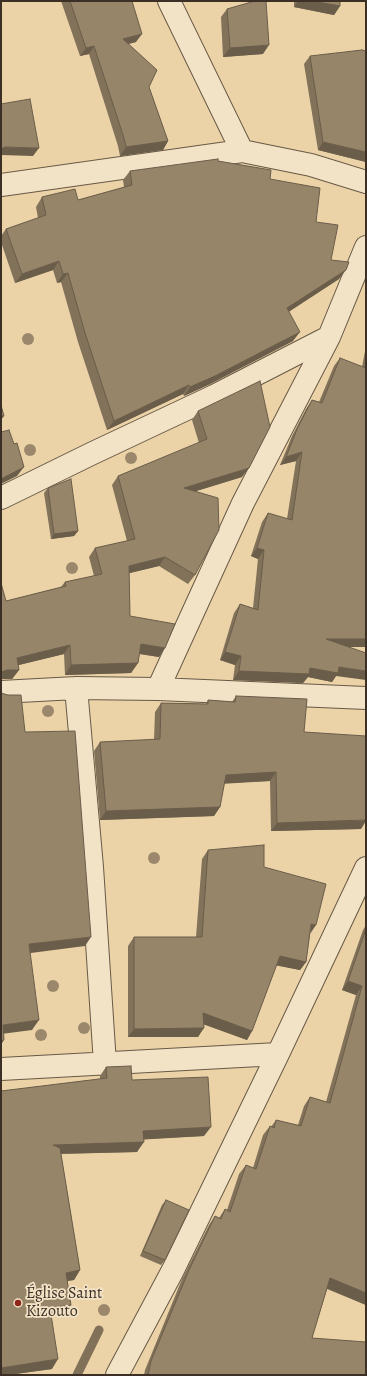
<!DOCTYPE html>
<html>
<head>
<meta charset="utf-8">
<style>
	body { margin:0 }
	#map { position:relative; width:367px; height:1376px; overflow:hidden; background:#ebd3a7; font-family:Alegreya,serif }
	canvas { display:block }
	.frame { position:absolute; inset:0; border:2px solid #3c3026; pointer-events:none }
</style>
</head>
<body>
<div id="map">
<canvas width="367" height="1376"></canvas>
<div class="frame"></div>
</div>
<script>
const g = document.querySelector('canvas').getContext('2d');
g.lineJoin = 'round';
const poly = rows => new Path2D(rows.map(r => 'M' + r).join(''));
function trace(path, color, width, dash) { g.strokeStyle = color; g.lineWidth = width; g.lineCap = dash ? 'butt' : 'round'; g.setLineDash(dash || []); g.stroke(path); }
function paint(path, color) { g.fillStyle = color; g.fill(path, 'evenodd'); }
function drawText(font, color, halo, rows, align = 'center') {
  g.font = font + ' Alegreya,serif'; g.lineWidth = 3.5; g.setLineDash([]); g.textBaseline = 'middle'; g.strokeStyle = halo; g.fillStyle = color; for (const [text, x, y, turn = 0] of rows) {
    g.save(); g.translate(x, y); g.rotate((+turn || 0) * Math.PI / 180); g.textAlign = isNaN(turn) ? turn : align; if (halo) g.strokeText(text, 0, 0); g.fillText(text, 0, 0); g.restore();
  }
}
trace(poly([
	[77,1375,99,1330]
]), '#827159', 9);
const minor = poly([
	[169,1,242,151],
	[1,185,242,151,311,165,366,182],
	[1,498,93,453,214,396,329,337],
	[76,688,92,867,105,1064],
	[158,689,243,503,329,337,366,247],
	[1,692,76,688,158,689,366,698],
	[1,1069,278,1054],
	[117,1375,173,1270,278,1054,366,868]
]);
trace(minor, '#685946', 24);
trace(minor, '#f2e2c6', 22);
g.fillStyle = '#9b886c';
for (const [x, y] of [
	[28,339],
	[30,450],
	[131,458],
	[72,568],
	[48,711],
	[154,858],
	[53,986],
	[84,1028],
	[41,1035],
	[104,1310]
]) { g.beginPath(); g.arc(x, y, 6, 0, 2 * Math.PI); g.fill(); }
paint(poly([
	[61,1,132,1,136,42,128,44,149,87,168,141,163,150,120,156,118,146,89,54,80,56],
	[294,1,340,1,340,6,334,15,294,7],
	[227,9,263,54,223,57,221,17],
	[310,56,366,162,318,150,304,64],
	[218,161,270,179,316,222,331,260,339,279,289,311,293,341,208,385,184,396,183,394,107,430,78,342,61,282,57,283,53,270,15,283,1,242,1,236,6,229,38,218,36,207,42,197,78,200,124,187,123,180,130,171],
	[366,346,366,647,349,647,336,676,332,682,308,677,303,683,233,680,235,665,220,660,234,613,240,604,253,608,258,559,251,556,262,522,268,513,287,519,296,461,280,465,292,436,306,409,312,400,319,402,334,366,340,358,362,367],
	[198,411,242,477,196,491,195,575,188,584,159,566,129,573,130,616,165,648,159,657,139,654,138,663,131,673,65,675,64,654,18,665,19,670,12,679,6,601,61,587,65,582,94,576,89,557,95,548,127,541,112,485,118,476,199,443,192,420],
	[48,488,78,531,74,536,51,539,44,493],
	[236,696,304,732,361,829,271,831,270,781,224,783,220,807,214,816,100,820,94,751,100,742,154,740,155,712,161,703,206,704,208,700,232,702],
	[208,850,264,867,310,934,306,962,300,970,276,965,252,1031,247,1040,204,1024,198,1037,128,1037,128,946,134,937,196,937,202,859],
	[366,925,366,1305,327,1289,312,1338,366,1375,144,1375,145,1370,182,1279,209,1225,215,1216,219,1218,225,1209,227,1210,239,1174,246,1165,253,1168,263,1135,270,1126,271,1127,276,1120,298,1125,304,1106,310,1097,326,1102,356,995,342,990,363,930],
	[106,1067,132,1080,204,1136,143,1139,137,1152,61,1154,80,1270,74,1280,67,1281,64,1314,51,1316,52,1369,8,1375,1,1375,1,1091,100,1079,100,1076],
	[166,1200,165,1260,161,1265,140,1256,162,1205]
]), '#82725a');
paint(poly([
	[298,1,311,1,340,6,334,15,294,7],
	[142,34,136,42,117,47,123,39],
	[269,45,263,54,223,57,230,48],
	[94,46,89,54,80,56,86,48],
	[168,141,163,150,120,156,126,147],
	[323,142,366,152,366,162,318,150],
	[5,147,39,148,33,156,1,155,1,149],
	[59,261,53,270,15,283,22,274],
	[346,270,339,279,281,317,287,308],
	[68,273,61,282,57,283,63,274],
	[300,332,293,341,208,385,184,396,190,387],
	[189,385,183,394,107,430,114,421],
	[1,416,4,416,1,420],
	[302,452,296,461,280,465,286,457],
	[24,467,17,476,1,484,1,479,2,478],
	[249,468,242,477,177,497,184,488],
	[78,531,74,536,51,539,54,534],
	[257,548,264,550,258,559,251,556],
	[165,557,159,566,122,575,129,566],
	[326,639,366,639,366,647,320,647],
	[141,644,165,648,159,657,135,653],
	[70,645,64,654,11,667,17,658],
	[225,652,241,656,235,665,220,660],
	[138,663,131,673,65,675,71,665],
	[339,667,366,671,366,680,336,676,332,682,308,677,303,683,233,680,239,671,310,668],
	[7,670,19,670,12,679,1,679,1,672],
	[276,772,270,781,220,784,226,775],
	[220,807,214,816,100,820,106,811],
	[366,820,366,821,361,829,271,831,277,823],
	[311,924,316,925,310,934],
	[91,937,85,946,23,954,29,944],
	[280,956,306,962,300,970,274,965],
	[348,981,362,986,356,995,342,990],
	[203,1013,252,1031,247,1040,197,1022],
	[39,1020,32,1030,1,1034,3,1025],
	[204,1028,198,1037,128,1037,134,1029],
	[4,1040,1,1045,1,1041],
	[211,1127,204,1136,136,1140,143,1131],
	[144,1142,137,1152,46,1154,53,1145],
	[80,1270,74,1280,59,1282,66,1273],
	[330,1278,366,1293,366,1305,324,1287],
	[71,1305,64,1314,44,1317,50,1308],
	[58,1359,52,1369,8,1375,1,1375,1,1368]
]), '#6a5d4a');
const building = poly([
	[70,1,132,1,142,34,123,39,157,70,149,87,168,141,126,147,124,138,94,46,86,48,70,1],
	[255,1,266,1,269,45,230,48,227,9,255,1],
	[311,1,340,1,340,6,311,1],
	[362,50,366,51,366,152,323,142,310,56,362,50],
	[30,99,39,148,5,147,1,149,1,104,30,99],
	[218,159,218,161,271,170,270,179,320,188,316,222,338,225,331,260,349,262,346,270,287,308,300,332,215,376,190,387,189,385,114,421,85,333,68,273,63,274,59,261,22,274,6,229,46,215,42,197,75,189,78,200,132,185,130,171,218,159],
	[340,358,366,368,366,367,366,639,326,639,366,653,366,671,339,667,338,673,310,668,309,674,239,671,241,656,225,652,240,604,258,610,264,550,257,548,268,513,292,520,302,452,286,457,298,427,312,400,322,403,340,358],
	[260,381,270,427,249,468,184,488,218,498,219,530,195,575,165,557,129,566,130,616,175,624,165,648,141,644,138,663,71,665,70,645,17,658,19,670,7,670,1,672,1,583,6,601,66,586,65,582,102,574,95,548,135,539,118,476,207,439,198,411,260,381],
	[1,405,4,416,1,416,1,405],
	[9,430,14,444,17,443,24,467,1,479,1,432,9,430],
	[71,479,78,531,54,534,48,488,71,479],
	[1,693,8,695,21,695,25,732,75,731,91,937,29,944,39,1020,3,1025,4,1040,1,1041,1,693],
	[236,696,307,699,304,732,366,736,366,820,277,823,276,772,226,775,220,807,106,811,100,742,160,739,161,703,208,704,208,700,235,702,236,696],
	[264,845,264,867,326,884,316,925,311,924,306,962,280,956,252,1031,203,1013,204,1028,134,1029,134,937,202,937,208,850,264,845],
	[366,929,366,1293,330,1278,312,1338,366,1342,366,1375,148,1375,151,1361,189,1270,215,1216,221,1219,225,1209,230,1212,246,1165,256,1169,270,1126,274,1128,276,1120,301,1126,310,1097,330,1103,362,986,348,981,366,929],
	[131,1066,132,1080,208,1077,211,1127,143,1131,144,1142,53,1145,60,1148,80,1270,66,1273,71,1305,50,1308,58,1359,1,1368,1,1091,107,1078,106,1067,131,1066],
	[166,1200,189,1210,165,1260,143,1251,166,1200]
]);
paint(building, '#978569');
trace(building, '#6a5d4a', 1);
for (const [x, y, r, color] of [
	[18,1303,4,"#8f2418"]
]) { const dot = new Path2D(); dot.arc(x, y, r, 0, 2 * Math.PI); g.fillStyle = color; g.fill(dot); trace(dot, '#f2e2c6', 1.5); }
drawText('16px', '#3c3026', '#f2e2c6', [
	["Église Saint",26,1294],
	["Kizouto",26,1312]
], 'left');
</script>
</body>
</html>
